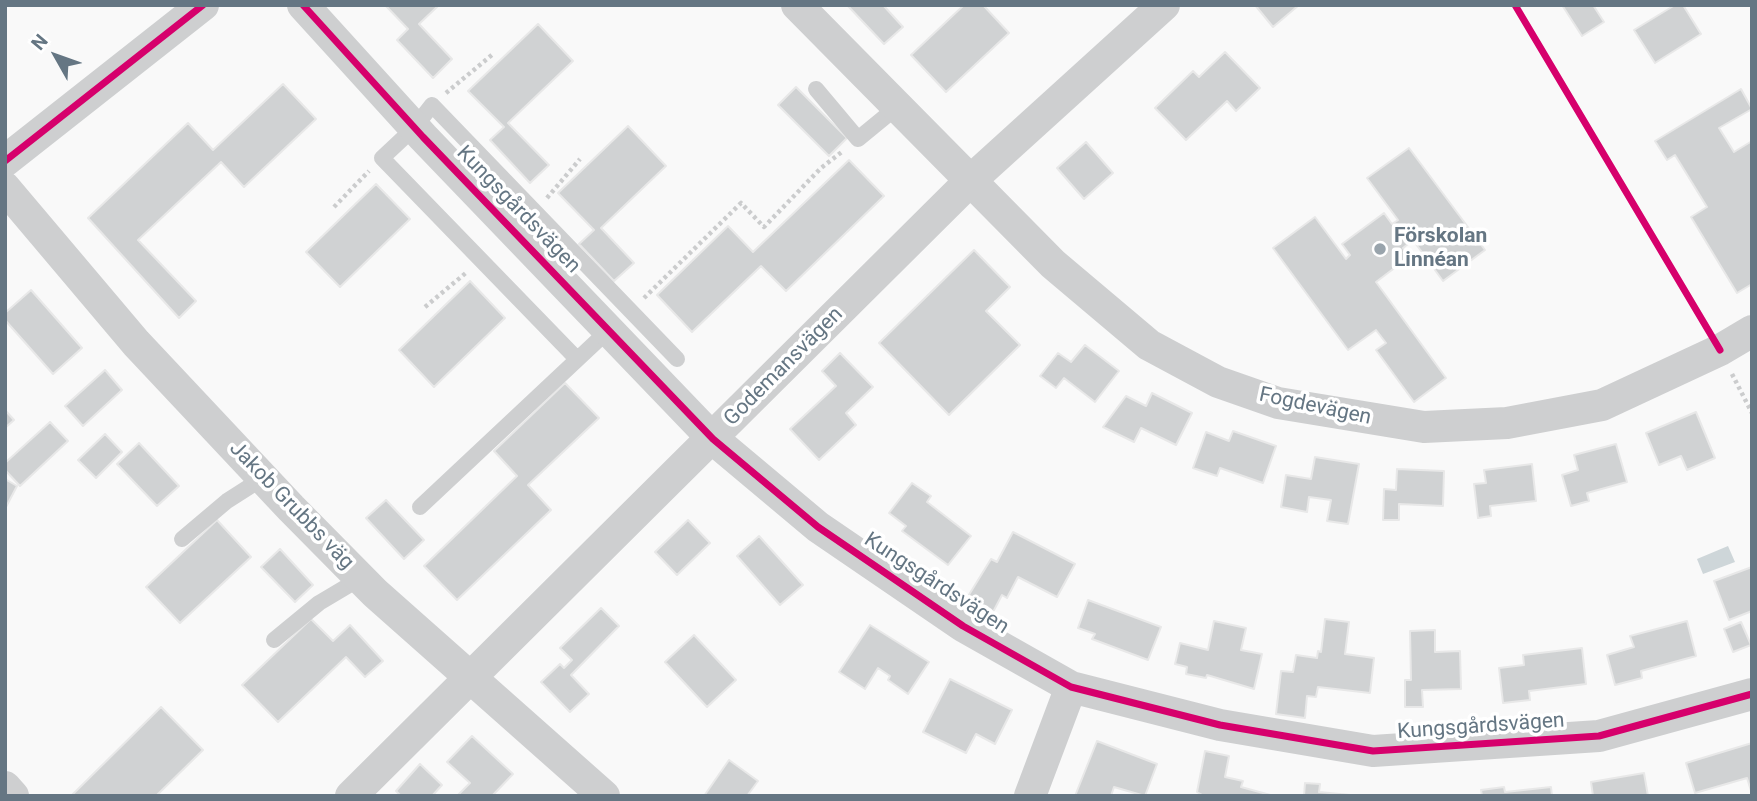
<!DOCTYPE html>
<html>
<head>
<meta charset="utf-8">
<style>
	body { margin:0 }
	#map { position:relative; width:1757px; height:801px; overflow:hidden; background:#f9f9f9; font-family:Roboto,sans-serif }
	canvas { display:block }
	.frame { position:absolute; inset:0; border:7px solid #657683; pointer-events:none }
	.north { position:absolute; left:21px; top:21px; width:70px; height:70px; -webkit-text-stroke:5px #fff; paint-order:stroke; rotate:310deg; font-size:19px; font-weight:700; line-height:28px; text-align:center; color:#657683 }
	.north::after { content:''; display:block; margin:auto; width:24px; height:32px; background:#657683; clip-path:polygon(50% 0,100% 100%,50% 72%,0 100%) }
</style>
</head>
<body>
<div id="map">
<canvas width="1757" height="801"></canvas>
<div class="frame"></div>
<div class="north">N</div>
</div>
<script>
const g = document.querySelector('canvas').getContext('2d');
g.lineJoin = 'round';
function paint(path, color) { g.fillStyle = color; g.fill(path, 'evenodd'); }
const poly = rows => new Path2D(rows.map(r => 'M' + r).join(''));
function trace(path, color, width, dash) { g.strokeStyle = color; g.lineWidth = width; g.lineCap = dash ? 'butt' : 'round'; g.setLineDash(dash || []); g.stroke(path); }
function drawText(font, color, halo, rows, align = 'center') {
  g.font = font + ' Roboto,sans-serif'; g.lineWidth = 7; g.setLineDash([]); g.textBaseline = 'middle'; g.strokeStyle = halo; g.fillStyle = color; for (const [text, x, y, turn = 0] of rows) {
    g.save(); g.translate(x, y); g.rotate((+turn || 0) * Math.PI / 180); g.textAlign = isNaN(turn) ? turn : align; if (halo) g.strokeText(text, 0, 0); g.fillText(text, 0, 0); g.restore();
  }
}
paint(poly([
	[1728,546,1735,562,1703,574,1697,559]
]), '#ced6d9');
const building = poly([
	[385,5,439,5,419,24,452,59,433,78,397,40,408,29,385,5],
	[847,5,883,5,903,27,884,44,847,5],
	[964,5,983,5,1009,33,946,92,911,55,964,5],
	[1255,5,1299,5,1273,27,1255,5],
	[1562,5,1593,5,1604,22,1582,36,1562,5],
	[1675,5,1683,5,1701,34,1655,63,1634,30,1675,5],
	[538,24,573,61,508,123,549,165,530,183,490,140,504,127,468,91,538,24],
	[1225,52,1260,88,1236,111,1227,101,1186,140,1155,108,1193,71,1199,77,1225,52],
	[283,84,316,119,244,187,221,162,138,240,196,301,179,318,88,218,188,123,213,150,283,84],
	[796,87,847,138,829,156,778,105,796,87],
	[1741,89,1752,109,1719,128,1734,152,1752,141,1752,284,1737,293,1691,217,1707,207,1675,155,1667,160,1655,141,1741,89],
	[628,126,666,166,601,228,634,263,614,281,579,244,594,230,558,193,628,126],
	[1086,142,1113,173,1084,199,1057,168,1086,142],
	[1409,148,1485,250,1443,281,1413,240,1403,248,1409,257,1376,282,1446,378,1414,402,1376,350,1386,343,1376,330,1348,350,1273,248,1315,217,1346,259,1350,255,1342,244,1384,213,1392,224,1398,220,1367,178,1409,148],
	[849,160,884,196,786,291,761,266,692,332,657,295,728,226,753,252,849,160],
	[376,184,410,219,340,287,306,252,376,184],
	[974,250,1010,287,986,311,1020,345,949,415,879,343,974,250],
	[470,281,505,318,434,387,399,350,470,281],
	[31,290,82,348,53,374,5,320,5,313,31,290],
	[1085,345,1119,371,1095,402,1064,378,1056,388,1040,376,1058,353,1071,362,1085,345],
	[840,353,873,387,846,413,856,425,819,460,790,429,836,386,822,371,840,353],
	[105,370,122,390,83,426,65,406,105,370],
	[565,383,599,418,528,485,551,510,457,600,424,566,517,476,494,451,565,383],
	[1152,393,1192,413,1176,445,1141,428,1134,442,1103,427,1126,396,1146,406,1152,393],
	[5,410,14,420,5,428,5,410],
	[1696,412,1715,458,1687,470,1681,456,1659,465,1646,433,1696,412],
	[50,422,68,441,20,486,5,470,5,463,50,422],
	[1233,431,1276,446,1263,483,1220,468,1217,476,1193,468,1206,432,1229,441,1233,431],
	[105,434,122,452,96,478,78,460,105,434],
	[139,443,179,486,157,506,117,464,139,443],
	[1616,444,1627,482,1587,493,1589,501,1571,506,1562,475,1578,470,1574,455,1616,444],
	[1315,457,1359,464,1348,524,1327,521,1331,500,1309,497,1307,512,1281,507,1286,475,1311,479,1315,457],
	[1532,464,1536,501,1490,506,1491,516,1478,518,1474,484,1486,483,1484,470,1532,464],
	[1397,469,1444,471,1443,506,1399,504,1399,520,1383,520,1384,489,1396,490,1397,469],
	[5,479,17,486,5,509,5,479],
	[912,483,931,496,927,502,971,536,948,565,902,531,906,526,889,513,912,483],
	[386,500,424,540,404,559,366,518,386,500],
	[217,520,251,557,180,623,146,587,217,520],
	[688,520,710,543,677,575,655,552,688,520],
	[1013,532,1075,564,1057,597,1018,577,1007,598,1002,595,993,612,967,598,991,559,997,562,1013,532],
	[759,536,803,585,780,605,737,556,759,536],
	[280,549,313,585,295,602,261,567,280,549],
	[1752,567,1752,611,1729,620,1714,581,1752,567],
	[1088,600,1161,627,1148,660,1092,639,1095,634,1078,628,1088,600],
	[601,608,619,626,571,675,589,694,570,712,541,682,560,664,564,668,572,660,560,648,601,608],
	[311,619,333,641,350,625,383,661,365,677,346,657,278,722,242,685,311,619],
	[1325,619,1349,622,1345,654,1374,658,1370,693,1318,687,1316,697,1307,696,1305,718,1276,714,1281,671,1293,672,1296,655,1317,658,1318,651,1321,652,1325,619],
	[1214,621,1246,628,1241,650,1262,654,1254,689,1207,675,1206,678,1186,674,1187,667,1175,664,1180,643,1208,650,1214,621],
	[1687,621,1696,656,1641,671,1642,678,1615,685,1607,655,1634,647,1630,636,1687,621],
	[1741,622,1751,645,1733,652,1724,629,1741,622],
	[870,625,929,662,908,694,888,680,890,676,878,668,865,689,839,672,870,625],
	[1435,630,1435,652,1460,651,1461,689,1422,690,1423,707,1405,707,1405,680,1411,680,1410,631,1435,630],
	[694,635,736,680,707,707,665,662,694,635],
	[1582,648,1586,684,1529,691,1530,700,1503,703,1499,668,1524,665,1523,655,1582,648],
	[950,679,1012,710,995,744,976,734,966,753,923,732,950,679],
	[161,707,203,750,156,796,71,796,161,707],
	[472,736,513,774,492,796,457,796,470,783,447,762,472,736],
	[1097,741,1157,764,1145,796,1114,787,1111,796,1075,796,1097,741],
	[1752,743,1752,794,1747,778,1695,793,1686,763,1752,743],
	[1205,751,1229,756,1225,777,1243,781,1241,787,1274,796,1204,796,1197,792,1205,751],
	[729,760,758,781,747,796,704,796,729,760],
	[420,764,442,785,432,796,401,796,396,791,420,764],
	[1644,773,1648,796,1593,796,1591,782,1644,773],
	[1305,783,1320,784,1319,792,1361,796,1304,796,1305,783],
	[1504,787,1505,792,1551,787,1552,796,1482,796,1481,790,1504,787]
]);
paint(building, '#d0d2d3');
trace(building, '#e8e8e8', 2);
trace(poly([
	[446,93,493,54],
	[547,198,580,159],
	[334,207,369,171],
	[644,298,741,203,764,227,821,168,843,151],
	[425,307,467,272],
	[1732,374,1752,413]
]), '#cbcccd', 4.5, [3.5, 3.5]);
trace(poly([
	[816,89,858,139,897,107],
	[577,359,382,158,414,128,432,105,677,359],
	[420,507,613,326],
	[182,539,227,501,263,478],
	[274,640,319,603,361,578]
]), '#cecfd0', 16);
trace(poly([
	[303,5,423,137,713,439,818,527,963,626,1071,687,1220,725,1373,751,1599,736,1752,694],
	[797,5,1053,264,1149,345,1218,382,1278,403,1424,427,1507,423,1602,405,1720,350,1752,331],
	[5,161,203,5],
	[5,188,136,343,291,508,375,593,604,796],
	[5,787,13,796],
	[351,796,970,181,1164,5],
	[1030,796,1071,687]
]), '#cecfd0', 32);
trace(poly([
	[303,5,423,137,713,439,818,527,963,626,1071,687,1220,725,1373,751,1599,736,1752,694],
	[1515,5,1720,350],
	[5,161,203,5]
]), '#d6006c', 7);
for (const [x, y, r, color] of [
	[1380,249,7,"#99a4ac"]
]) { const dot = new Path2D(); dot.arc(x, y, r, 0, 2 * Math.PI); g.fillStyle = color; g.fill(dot); trace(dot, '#fff', 2.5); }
drawText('21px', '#657683', '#fff', [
	["Kungsgårdsvägen",518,210,46],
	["Godemansvägen",784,367,-45],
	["Fogdevägen",1315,407,12],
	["Jakob Grubbs väg",291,506,46],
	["Kungsgårdsvägen",936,584,33],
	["Kungsgårdsvägen",1481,727,-4]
]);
drawText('bold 21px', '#657683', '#fff', [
	["Förskolan",1394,237],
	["Linnéan",1394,261]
], 'left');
</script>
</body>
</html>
